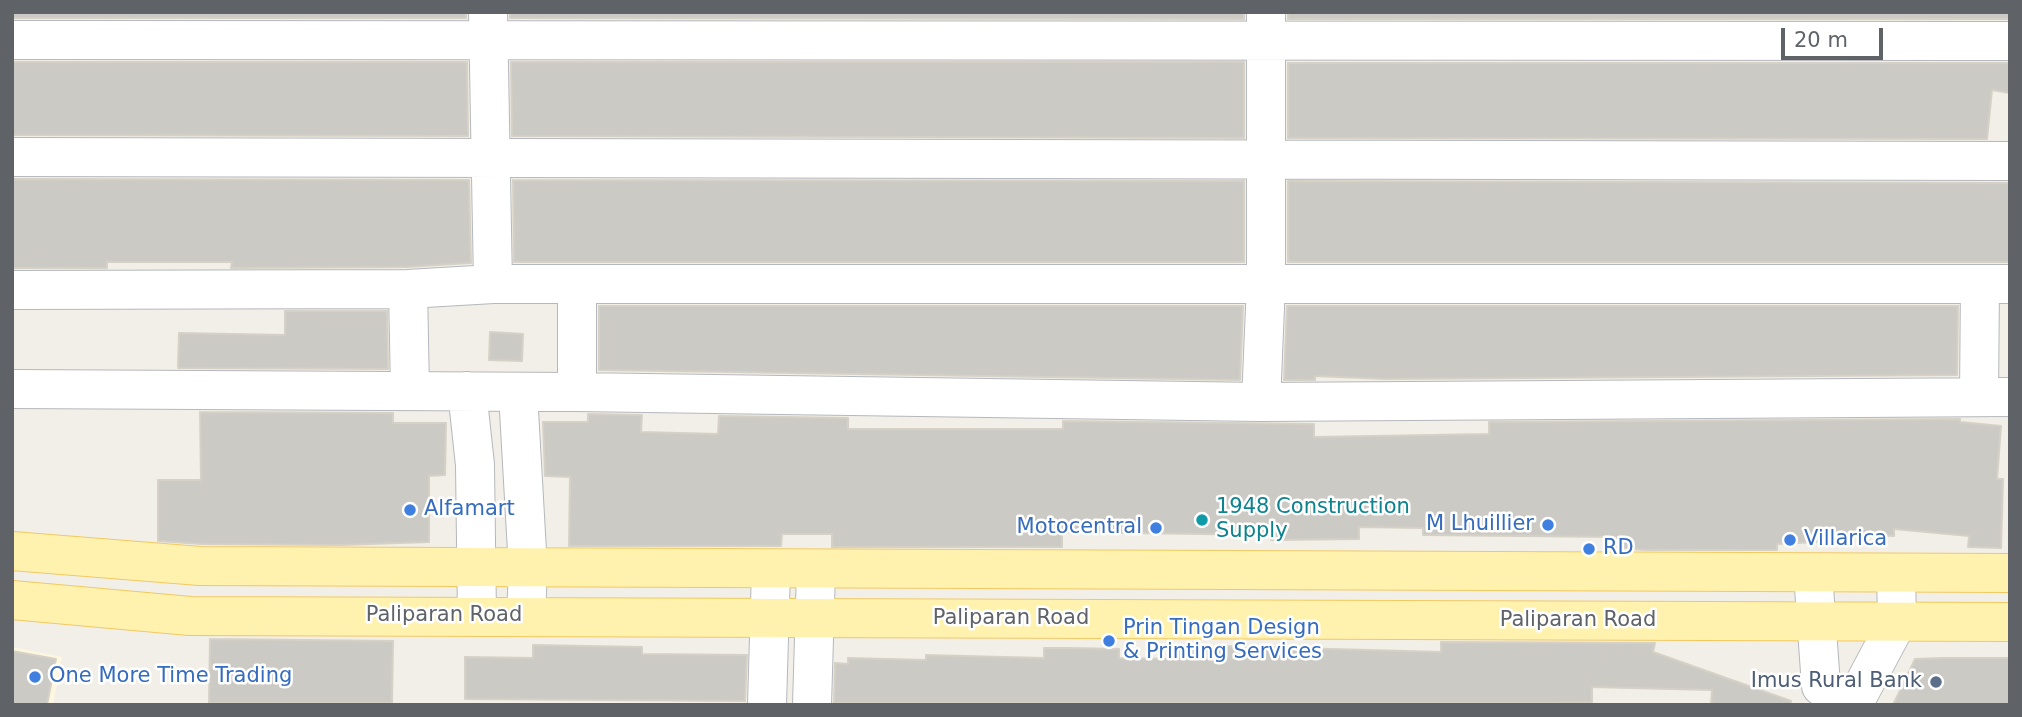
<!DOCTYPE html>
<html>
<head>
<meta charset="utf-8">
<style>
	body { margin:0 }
	#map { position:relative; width:2022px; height:717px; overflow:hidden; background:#f1efe8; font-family:"DejaVu Sans",sans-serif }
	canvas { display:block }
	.frame { position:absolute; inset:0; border:14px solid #5f6368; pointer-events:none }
	.scale { position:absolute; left:1781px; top:28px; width:102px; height:32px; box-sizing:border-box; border:4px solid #5f6368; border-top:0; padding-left:9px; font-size:21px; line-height:24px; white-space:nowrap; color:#5f6368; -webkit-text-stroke:5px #fff; paint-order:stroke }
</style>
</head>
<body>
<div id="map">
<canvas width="2022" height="717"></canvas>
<div class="frame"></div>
<div class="scale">20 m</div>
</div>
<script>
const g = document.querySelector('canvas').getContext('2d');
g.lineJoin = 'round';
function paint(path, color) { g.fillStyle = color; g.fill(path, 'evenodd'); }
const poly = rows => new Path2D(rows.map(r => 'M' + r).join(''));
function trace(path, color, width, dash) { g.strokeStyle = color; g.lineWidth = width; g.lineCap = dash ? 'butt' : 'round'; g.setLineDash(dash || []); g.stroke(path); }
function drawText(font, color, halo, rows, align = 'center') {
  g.font = font + ' "DejaVu Sans",sans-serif'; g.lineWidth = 5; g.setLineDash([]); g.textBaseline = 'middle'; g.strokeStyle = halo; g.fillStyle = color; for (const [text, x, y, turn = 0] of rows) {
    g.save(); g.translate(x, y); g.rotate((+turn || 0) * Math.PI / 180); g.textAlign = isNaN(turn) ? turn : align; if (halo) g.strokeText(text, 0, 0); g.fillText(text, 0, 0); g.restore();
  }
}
paint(poly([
	[12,647,62,657,53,705,12,705]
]), '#fef7e0');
const building = poly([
	[12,12,466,12,466,18,12,18,12,12],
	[510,12,1244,12,1244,19,510,18,510,12],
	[1288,12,2010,12,2010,19,1288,19,1288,12],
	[12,62,467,62,468,136,12,135,12,62],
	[511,62,1244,62,1244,138,512,136,511,62],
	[1288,63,2010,63,2010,93,1992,90,1987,139,1288,138,1288,63],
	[12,179,469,180,471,263,407,267,231,268,232,262,107,262,107,268,12,268,12,179],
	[513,180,1244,181,1244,262,514,262,513,180],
	[1288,181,2010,183,2010,262,1288,262,1288,181],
	[599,306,1243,306,1240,380,599,370,599,306],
	[1287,306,1958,306,1957,375,1385,379,1315,376,1315,380,1284,380,1287,306],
	[285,311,387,311,388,369,178,368,179,333,285,335,285,311],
	[490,332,523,334,522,361,489,360,490,332],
	[200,412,393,413,393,423,446,423,445,475,429,476,429,542,341,545,201,544,158,541,158,480,201,480,200,412],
	[588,414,642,415,641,432,718,434,719,416,848,418,848,429,1063,429,1063,421,1314,424,1314,437,1489,434,1489,422,1960,419,1960,422,2001,426,1997,479,2003,479,2001,548,1968,547,1969,536,1894,529,1894,536,1836,534,1837,541,1777,544,1777,550,1646,550,1617,548,1617,537,1423,535,1423,528,1359,527,1359,539,1271,540,1271,535,1062,532,1062,547,832,547,832,534,782,534,781,546,569,546,570,477,545,476,543,422,588,422,588,414],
	[210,639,393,641,392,703,209,703,210,639],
	[1441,642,1655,643,1653,652,1791,701,1790,705,1711,705,1712,690,1592,687,1592,702,1550,703,834,703,835,663,848,664,848,658,926,660,926,655,1044,658,1044,648,1070,648,1119,649,1119,658,1171,659,1171,649,1222,650,1222,646,1441,652,1441,642],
	[533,645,642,647,642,654,747,655,745,701,465,699,465,657,533,658,533,645],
	[12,651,56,659,47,705,12,705,12,651],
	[1941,658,2010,658,2010,705,1893,705,1915,659,1941,658]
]);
paint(building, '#cccac5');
trace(building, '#d6d1c6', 2);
const minor = poly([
	[488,12,493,284],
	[12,40,2010,41],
	[12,157,2010,161],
	[408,289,410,390],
	[12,290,408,289,493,284,2010,284],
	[12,389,577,392,1261,402,2010,397],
	[467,391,475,465,477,617],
	[577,392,577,284],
	[518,393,528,569,526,615],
	[1979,396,1980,284],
	[1261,402,1266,284,1266,12],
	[1813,573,1821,686,1845,705],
	[767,705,771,570],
	[812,705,816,571],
	[1853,705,1897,622,1896,573]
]);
const major = poly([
	[12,551,200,566,2010,573],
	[12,600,190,616,2010,622]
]);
trace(minor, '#b5b8bc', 40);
trace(major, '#f2c960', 40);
trace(minor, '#fff', 38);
trace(major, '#fff2af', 38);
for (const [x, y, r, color] of [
	[410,510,7,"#3f7fe0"],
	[1202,520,7,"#0f9aa8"],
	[1548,525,7,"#3f7fe0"],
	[1156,528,7,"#3f7fe0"],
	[1790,540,7,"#3f7fe0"],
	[1589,549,7,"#3f7fe0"],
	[1109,641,7,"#3f7fe0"],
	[35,677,7,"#3f7fe0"],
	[1936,682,7,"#5c6f8a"]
]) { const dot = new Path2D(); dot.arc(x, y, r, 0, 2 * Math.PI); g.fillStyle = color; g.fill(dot); trace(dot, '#fff', 2.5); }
drawText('21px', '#0d838f', '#fff', [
	["1948 Construction",1216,508],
	["Supply",1216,532]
], 'left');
drawText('21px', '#366cbe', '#fff', [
	["Alfamart",424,510],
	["M Lhuillier",1534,525,"right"],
	["Motocentral",1142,528,"right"],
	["Villarica",1804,540],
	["RD",1603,549],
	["Prin Tingan Design",1123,629],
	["& Printing Services",1123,653],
	["One More Time Trading",49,677]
], 'left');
drawText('21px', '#5f6368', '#fff', [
	["Paliparan Road",444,616],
	["Paliparan Road",1011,619],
	["Paliparan Road",1578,621]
]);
drawText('21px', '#4e5e75', '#fff', [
	["Imus Rural Bank",1922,682]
], 'right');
</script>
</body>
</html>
